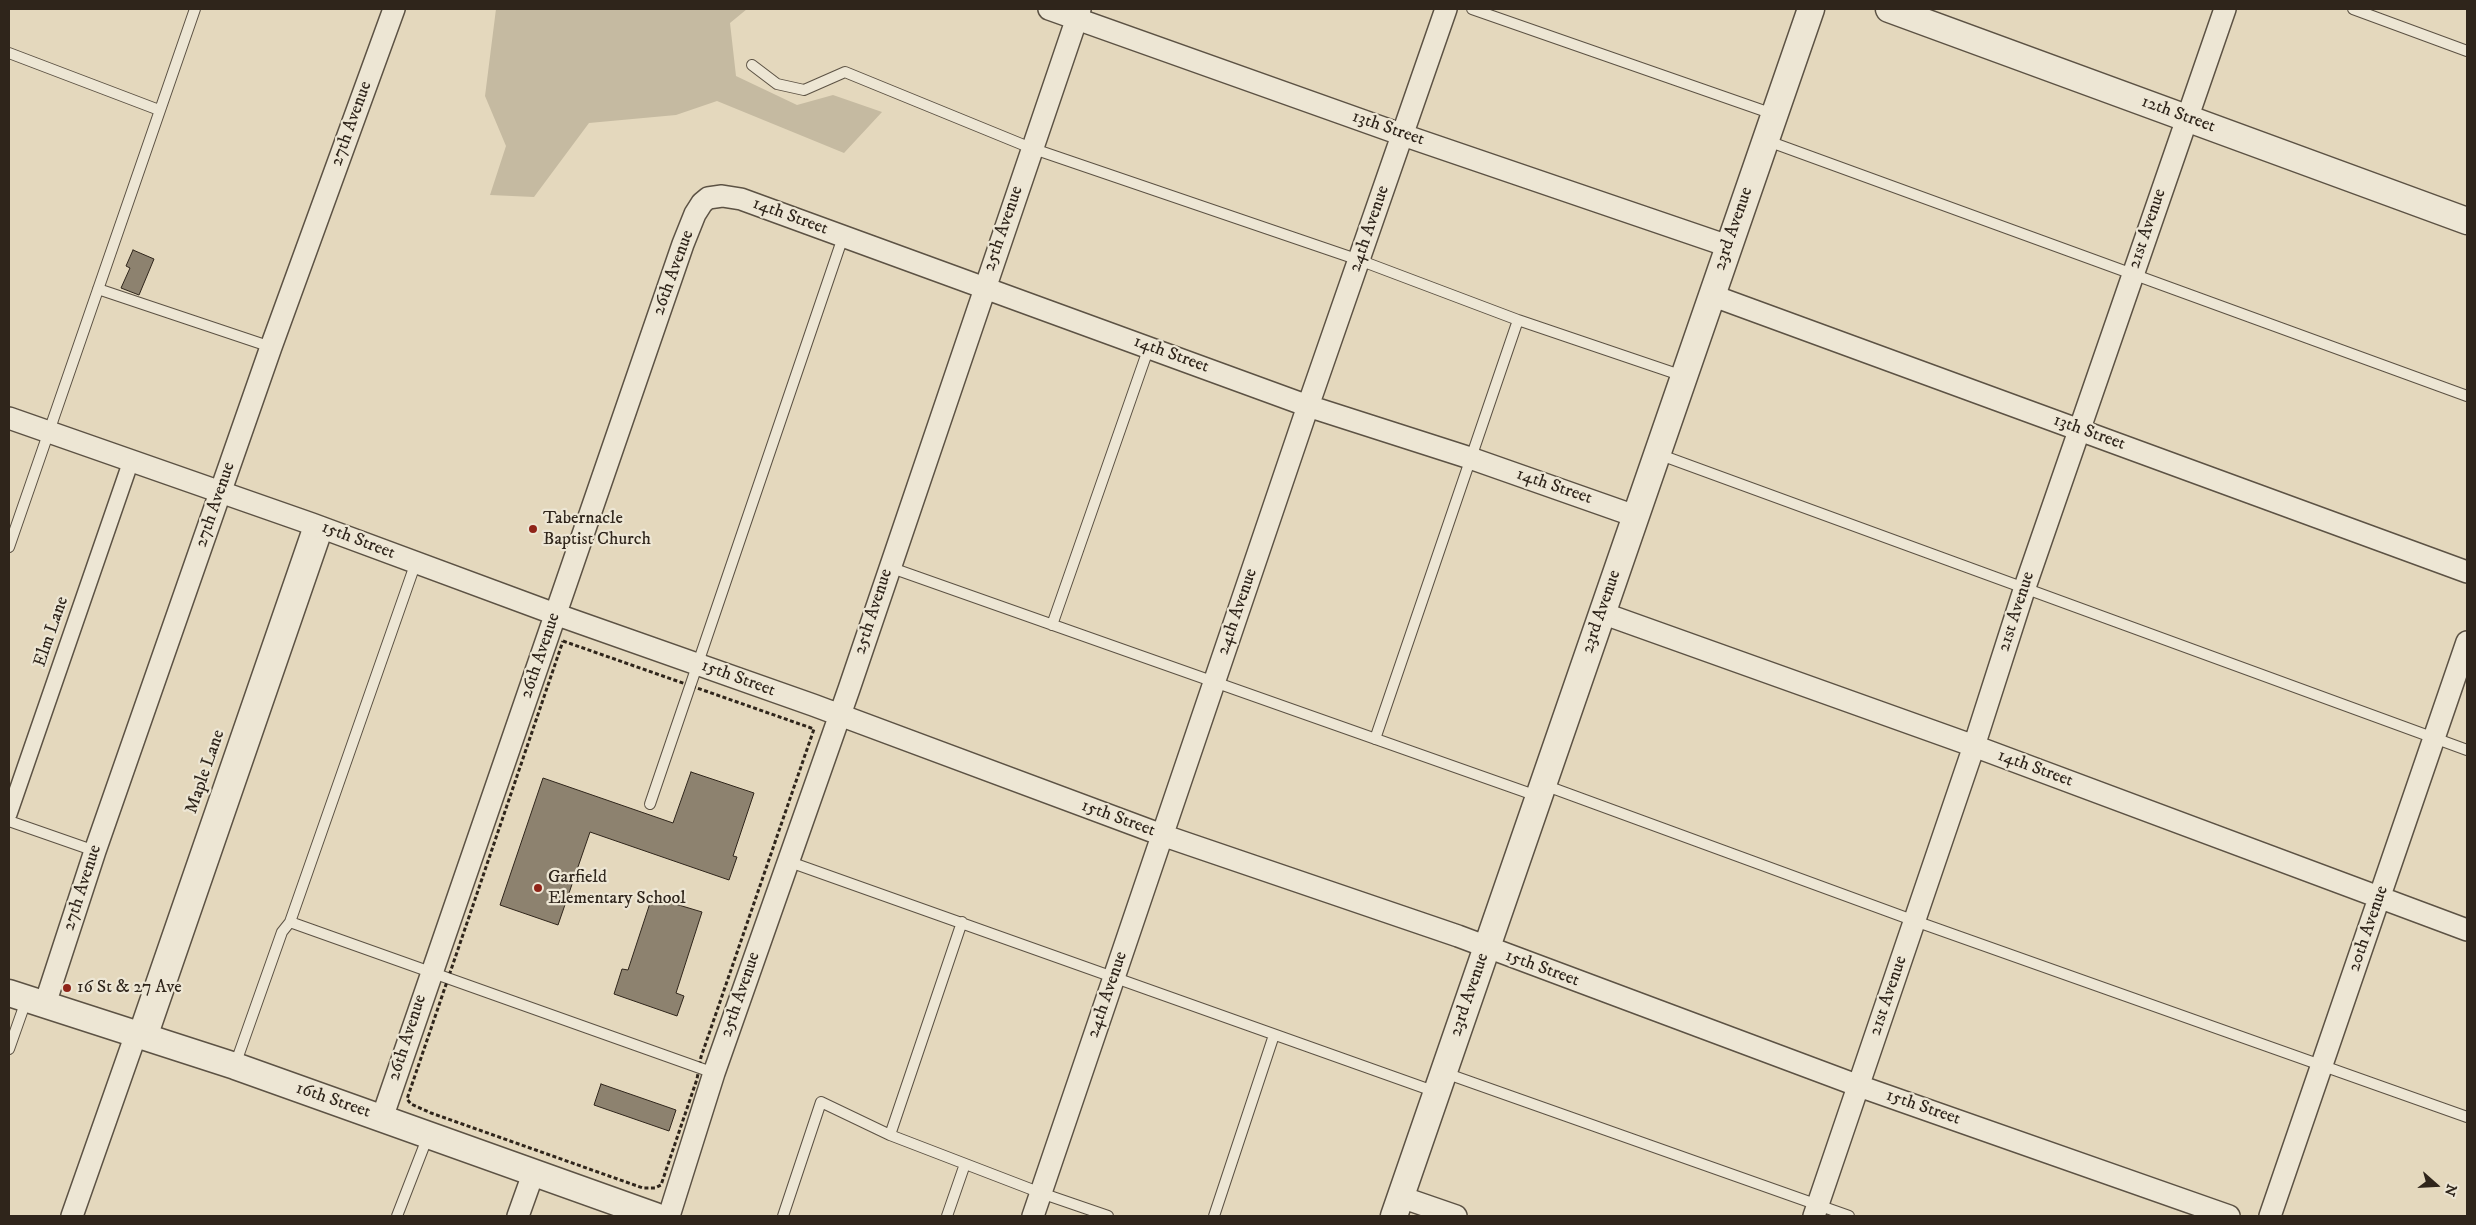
<!DOCTYPE html>
<html>
<head>
<meta charset="utf-8">
<style>
	body { margin:0 }
	#map { position:relative; width:2476px; height:1225px; overflow:hidden; background:#e4d8bd; font-family:"IM FELL DW Pica",serif }
	canvas { display:block }
	.frame { position:absolute; inset:0; border:10px solid #2f251b; pointer-events:none }
	.north { position:absolute; left:2411px; top:1160px; width:50px; height:50px; -webkit-text-stroke:4px #ede6d4; paint-order:stroke; rotate:109deg; font-size:14px; font-weight:700; line-height:20px; text-align:center; color:#2f251b }
	.north::after { content:''; display:block; margin:auto; width:18px; height:22px; background:#2f251b; clip-path:polygon(50% 0,100% 100%,50% 72%,0 100%) }
</style>
</head>
<body>
<div id="map">
<canvas width="2476" height="1225"></canvas>
<div class="frame"></div>
<div class="north">N</div>
</div>
<script>
const g = document.querySelector('canvas').getContext('2d');
g.lineJoin = 'round';
function paint(path, color) { g.fillStyle = color; g.fill(path, 'evenodd'); }
const poly = rows => new Path2D(rows.map(r => 'M' + r).join(''));
function trace(path, color, width, dash) { g.strokeStyle = color; g.lineWidth = width; g.lineCap = dash ? 'butt' : 'round'; g.setLineDash(dash || []); g.stroke(path); }
function drawText(font, color, halo, rows, align = 'center') {
  g.font = font + ' "IM FELL DW Pica",serif'; g.lineWidth = 4.5; g.setLineDash([]); g.textBaseline = 'middle'; g.strokeStyle = halo; g.fillStyle = color; for (const [text, x, y, turn = 0] of rows) {
    g.save(); g.translate(x, y); g.rotate((+turn || 0) * Math.PI / 180); g.textAlign = isNaN(turn) ? turn : align; if (halo) g.strokeText(text, 0, 0); g.fillText(text, 0, 0); g.restore();
  }
}
paint(poly([
	[496,9,747,9,730,23,736,76,797,105,833,95,882,112,844,153,717,101,676,115,589,123,534,197,490,195,506,146,485,96]
]), '#c5baa1');
const building = poly([
	[133,250,154,259,139,295,121,288,130,268,126,266,133,250],
	[691,772,754,793,733,856,737,857,729,880,590,832,558,925,500,905,543,778,673,823,691,772],
	[652,897,702,912,676,993,684,996,677,1016,614,994,622,969,628,970,652,897],
	[601,1084,676,1110,669,1131,594,1105,601,1084]
]);
paint(building, '#8d826f');
trace(building, '#2f251b', 1);
const service = poly([
	[1472,9,1773,114],
	[2353,9,2467,51],
	[9,53,159,110],
	[752,65,777,84,804,90,845,72,1031,148,1359,260,1518,320,1683,376],
	[1765,140,2467,396],
	[98,289,271,347],
	[1658,454,2467,750],
	[9,547,195,9],
	[889,567,1537,796],
	[1052,625,1149,347],
	[1375,739,1518,320],
	[1544,785,1915,921,2467,1117],
	[650,804,843,237],
	[9,821,95,851],
	[787,861,1436,1092],
	[290,922,714,1073],
	[9,1049,27,998],
	[235,1065,282,932,290,922,416,562],
	[1445,1073,1849,1216],
	[890,1135,962,922],
	[397,1216,428,1136],
	[783,1216,821,1102,890,1135,1041,1193,1108,1216],
	[947,1216,965,1164],
	[1214,1216,1274,1035]
]);
const pedestrian = poly([
	[9,814,131,461],
	[136,1034,312,524],
	[149,1039,325,529]
]);
const minor = poly([
	[1049,9,1403,135,1728,246],
	[1711,295,2467,572],
	[9,418,312,524,555,614,813,705,1162,835,1458,936,1859,1086,2229,1216],
	[1602,613,1974,746,2467,930],
	[45,1004,95,851,271,347,394,9],
	[382,1118,683,244,695,214,702,203,708,198,722,196,741,199,1308,406,1470,458,1635,516],
	[1401,1197,1456,1216],
	[72,1216,136,1034],
	[518,1216,533,1174],
	[669,1216,714,1073,849,689,1080,9],
	[1033,1216,1308,406,1446,9],
	[1814,1216,1974,746,2025,587,2225,9],
	[2270,1216,2467,642]
]);
const tertiary = poly([
	[1889,9,2467,221],
	[9,993,235,1066,655,1216],
	[1394,1216,1811,9]
]);
trace(service, '#5c5244', 12);
trace(pedestrian, '#5c5244', 18);
trace(minor, '#5c5244', 24);
trace(tertiary, '#5c5244', 29);
trace(poly([
	[563,641,814,729,701,1057,697,1079,661,1185,655,1188,643,1188,431,1113,411,1104,407,1099,563,641]
]), '#2f251b', 3, [4, 2.5]);
trace(service, '#ede6d4', 10);
trace(pedestrian, '#ede6d4', 15);
trace(minor, '#ede6d4', 21);
trace(tertiary, '#ede6d4', 26);
for (const [x, y, r, color] of [
	[533,529,5,"#8f2418"],
	[538,888,5,"#8f2418"],
	[67,988,5,"#8f2418"]
]) { const dot = new Path2D(); dot.arc(x, y, r, 0, 2 * Math.PI); g.fillStyle = color; g.fill(dot); trace(dot, '#ede6d4', 2); }
drawText('18px', '#2f251b', '#ede6d4', [
	["12th Street",2178,115,20],
	["27th Avenue",352,124,-70],
	["13th Street",1388,129,19],
	["14th Street",790,217,20],
	["25th Avenue",1004,229,-71],
	["24th Avenue",1370,229,-71],
	["23rd Avenue",1734,229,-71],
	["21st Avenue",2148,229,-71],
	["26th Avenue",674,273,-70],
	["14th Street",1171,355,20],
	["13th Street",2089,433,20],
	["14th Street",1554,487,19],
	["27th Avenue",216,505,-71],
	["15th Street",358,541,21],
	["25th Avenue",874,612,-72],
	["24th Avenue",1238,612,-71],
	["23rd Avenue",1602,612,-71],
	["21st Avenue",2017,612,-72],
	["Elm Lane",52,632,-71],
	["26th Avenue",541,656,-71],
	["15th Street",738,679,20],
	["14th Street",2035,769,20],
	["Maple Lane",206,772,-71],
	["15th Street",1118,819,20],
	["27th Avenue",83,888,-72],
	["20th Avenue",2369,929,-71],
	["15th Street",1542,969,20],
	["25th Avenue",741,995,-71],
	["24th Avenue",1108,995,-71],
	["23rd Avenue",1470,995,-71],
	["21st Avenue",1889,996,-71],
	["26th Avenue",408,1038,-72],
	["16th Street",333,1101,19],
	["15th Street",1923,1108,19]
]);
drawText('18px', '#2f251b', '#ede6d4', [
	["Tabernacle",543,519],
	["Baptist Church",543,540],
	["Garfield",548,878],
	["Elementary School",548,899],
	["16 St & 27 Ave",77,988]
], 'left');
</script>
</body>
</html>
